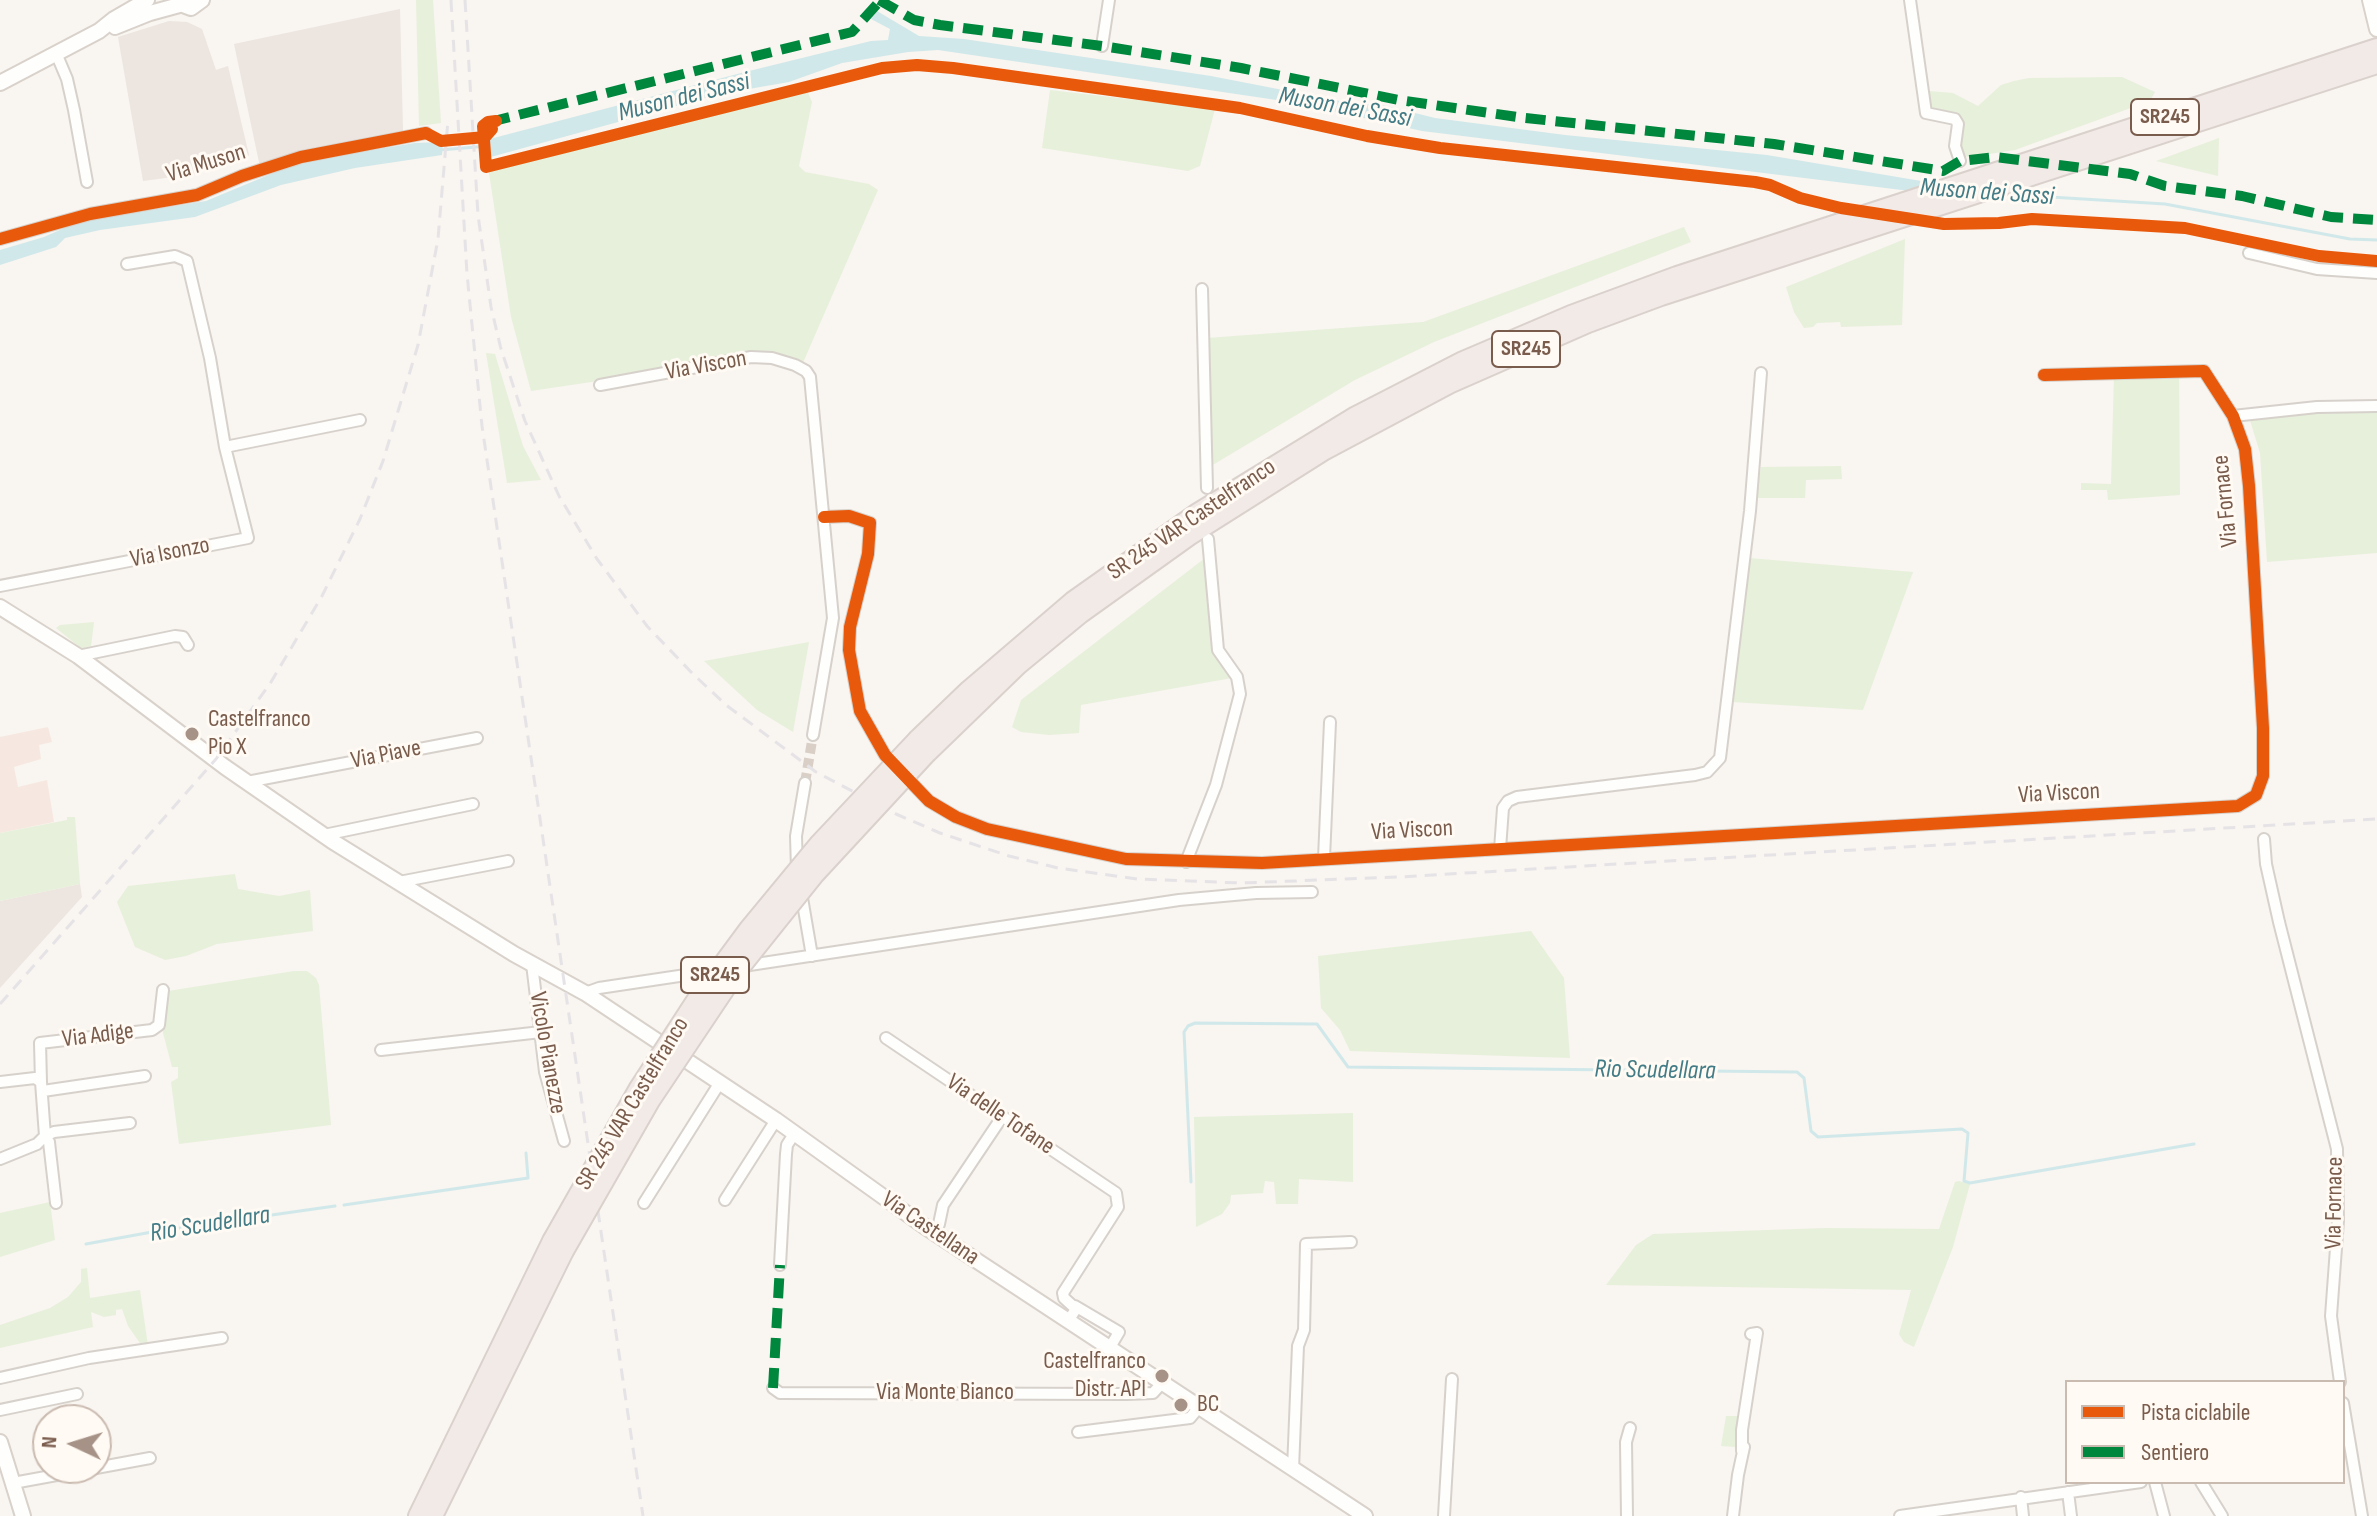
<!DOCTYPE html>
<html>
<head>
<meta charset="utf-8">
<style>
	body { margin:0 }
	#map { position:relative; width:2377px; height:1516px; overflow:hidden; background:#f9f5f0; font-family:"Sofia Sans Condensed",sans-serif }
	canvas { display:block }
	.legend { position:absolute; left:2065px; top:1380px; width:280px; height:104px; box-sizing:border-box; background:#fffaf3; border:2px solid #cabbb1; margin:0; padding:10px 14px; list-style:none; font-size:24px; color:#7a5c4d }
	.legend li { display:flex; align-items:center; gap:16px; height:40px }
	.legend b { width:40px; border:2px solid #cabbb1 }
	.north { position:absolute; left:32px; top:1404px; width:80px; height:80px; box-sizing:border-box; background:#fffaf3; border:2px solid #cabbb1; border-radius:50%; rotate:274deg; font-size:22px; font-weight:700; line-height:32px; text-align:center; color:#7a5c4d }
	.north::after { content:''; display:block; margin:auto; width:28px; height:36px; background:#a69286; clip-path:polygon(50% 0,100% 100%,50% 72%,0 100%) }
</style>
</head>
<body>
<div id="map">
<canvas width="2377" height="1516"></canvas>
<ul class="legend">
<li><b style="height:10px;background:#e8590c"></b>Pista ciclabile</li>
<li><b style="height:10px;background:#00873e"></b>Sentiero</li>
</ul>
<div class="north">N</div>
</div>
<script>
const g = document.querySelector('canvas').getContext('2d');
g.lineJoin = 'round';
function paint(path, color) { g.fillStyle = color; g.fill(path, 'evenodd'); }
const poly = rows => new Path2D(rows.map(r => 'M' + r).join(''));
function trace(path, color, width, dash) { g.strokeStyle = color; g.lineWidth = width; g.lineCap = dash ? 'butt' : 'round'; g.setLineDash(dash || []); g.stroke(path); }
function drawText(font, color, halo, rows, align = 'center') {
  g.font = font + ' "Sofia Sans Condensed",sans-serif'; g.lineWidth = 6; g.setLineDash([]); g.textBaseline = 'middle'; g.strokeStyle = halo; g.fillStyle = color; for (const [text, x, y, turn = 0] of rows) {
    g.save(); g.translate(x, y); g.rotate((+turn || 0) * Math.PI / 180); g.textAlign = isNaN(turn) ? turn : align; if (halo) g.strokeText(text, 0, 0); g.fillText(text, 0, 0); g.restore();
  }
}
paint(poly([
	[48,727,52,742,39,745,41,759,14,767,18,787,47,780,54,822,0,833,0,737]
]), '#f6e8e1');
paint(poly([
	[400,9,403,131,319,149,260,167,234,44],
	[169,21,187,22,202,29,216,70,228,66,249,155,245,160,196,174,143,181,118,37],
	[80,884,82,897,0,988,0,901]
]), '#ede5e0');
paint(poly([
	[416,0,433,0,441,123,419,126],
	[2122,77,2155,92,2150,101,2015,150,1983,155,1964,157,1960,145,1962,119,1956,115,1930,110,1929,91,1953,93,1978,106,2001,85,2014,81,2029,78],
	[806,88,812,102,799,166,805,172,869,184,878,190,802,365,772,355,531,391,511,317,489,173,491,168],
	[1050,90,1215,109,1200,166,1188,171,1042,148],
	[2219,138,2218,176,2156,161],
	[1684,227,1691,242,1434,342,1355,380,1211,466,1207,338,1423,322],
	[1905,239,1902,325,1841,327,1840,322,1817,323,1813,327,1804,328,1794,312,1786,287],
	[486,353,495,354,523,446,541,480,507,483],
	[2179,372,2180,495,2108,500,2107,490,2081,490,2081,483,2111,484,2114,375],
	[2377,410,2377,553,2267,562,2260,453,2249,417],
	[1841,466,1842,479,1806,480,1805,498,1756,498,1761,467],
	[1205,558,1212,645,1216,658,1232,678,1081,705,1079,733,1049,735,1021,732,1012,727,1021,700],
	[1749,558,1913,572,1863,710,1732,702],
	[94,622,91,646,82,649,56,628,60,625],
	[809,642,793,732,757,710,704,661],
	[67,817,75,817,80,884,0,901,0,833,67,820],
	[235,874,238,889,279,896,310,890,313,931,217,944,186,956,165,960,135,947,117,902,128,886],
	[1531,931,1564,978,1570,1058,1350,1051,1340,1030,1321,1008,1318,956],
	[294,971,307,971,316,978,319,985,331,1125,179,1144,171,1082,178,1078,178,1067,172,1067,163,1033,165,995,168,991],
	[1353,1113,1353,1182,1299,1179,1298,1204,1276,1204,1274,1182,1265,1181,1263,1193,1231,1195,1230,1203,1222,1214,1196,1227,1194,1117],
	[1959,1181,1970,1184,1953,1247,1914,1347,1904,1342,1899,1334,1911,1290,1606,1285,1636,1245,1653,1234,1825,1228,1939,1229,1955,1182],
	[50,1202,55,1240,0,1257,0,1213],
	[87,1268,90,1298,140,1290,148,1346,142,1346,128,1326,122,1309,116,1310,116,1315,104,1317,91,1312,93,1327,0,1348,0,1325,50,1308,68,1297,81,1282,81,1269],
	[1726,1416,1740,1416,1735,1447,1721,1446]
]), '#e7f0db');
paint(poly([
	[877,11,919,36,964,39,1211,76,1360,105,1375,103,1435,118,1565,135,1767,155,1933,183,1910,191,1422,131,1297,103,938,50,908,52,842,63,789,82,720,94,487,158,486,140,745,72,871,41,888,40,890,29,871,19],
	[443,142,442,155,355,168,281,185,195,217,100,230,65,238,56,247,0,265,0,250,44,237,78,222,206,201,283,169,323,158,415,143]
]), '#d0e8ea');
trace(poly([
	[440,150,488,146],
	[2001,194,2165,204,2350,239,2377,240],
	[1191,1182,1184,1032,1188,1026,1195,1023,1317,1024,1348,1067,1797,1072,1804,1078,1811,1131,1818,1137,1962,1129,1968,1133,1964,1181,1970,1183,2194,1144],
	[344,1205,528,1178,526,1153],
	[86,1244,152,1232,335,1206],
	[7,1487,15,1516]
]), '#d0e8ea', 3);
trace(poly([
	[805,783,813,735]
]), '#d9cfc7', 10, [10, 5]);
const street = poly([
	[1910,0,1926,113,1955,119,1958,124,1955,146,1960,161],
	[1102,46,1109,0],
	[56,53,67,79,74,110,87,182],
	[0,239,90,214,197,195,242,176,301,157,426,133],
	[2249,253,2317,269,2377,273],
	[1202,289,1207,488],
	[600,385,751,357,772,358,795,365,806,371,810,377,833,618,813,735],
	[2233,416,2317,407,2377,406],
	[225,447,360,420],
	[824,517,849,516,870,523,868,554,850,627,849,650,860,711,885,755,929,801,956,817,987,829,1126,859,1262,863,2238,806,2256,795,2263,776,2263,728,2249,486,2245,449,2233,416,2204,371,2044,375],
	[0,586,248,538,225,447,210,358,187,261,175,256,127,264],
	[78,656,175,636,183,637,188,645],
	[247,782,477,738],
	[324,835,473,804],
	[2264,839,2266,864,2279,922,2337,1149,2338,1221,2331,1316,2340,1382],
	[1500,849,1503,808,1508,801,1517,797,1695,775,1707,772,1720,758,1750,511,1761,373],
	[1324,858,1330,722],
	[1186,862,1216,785,1240,694,1237,677,1218,650,1208,539],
	[797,869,796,836,805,783],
	[399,882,508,861],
	[801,892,812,956],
	[532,964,545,1072,564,1141],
	[743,966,1179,900,1256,893,1312,892],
	[585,993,599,988,719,970],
	[886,1038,1116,1193,1118,1207,1063,1293,1064,1298,1076,1309,1068,1321],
	[381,1050,541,1032],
	[0,1082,35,1078,41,1082,45,1136,37,1144,0,1159],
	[41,1082,40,1043,152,1030,159,1025,163,990],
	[43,1091,145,1076],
	[725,1200,776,1120],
	[56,1203,49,1142,45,1136,54,1132,130,1123],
	[644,1203,719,1084],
	[934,1232,939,1224,943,1205,1002,1117],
	[780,1265,786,1154,787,1145,794,1134],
	[1075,1306,1119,1332,1109,1349],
	[0,1378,89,1358,222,1338],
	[773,1388,780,1393,1126,1394,1153,1393,1162,1383],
	[2343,1403,2362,1516],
	[0,1410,77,1394],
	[1078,1432,1190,1418,1200,1406],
	[1742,1451,1742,1430,1757,1333,1751,1334],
	[96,1468,150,1458],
	[1293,1469,1298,1346,1304,1330,1306,1244,1351,1242],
	[2155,1482,2164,1516],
	[2201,1482,2222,1516],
	[13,1483,95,1468],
	[2068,1492,2071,1516],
	[2021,1497,2023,1516],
	[1444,1516,1452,1379],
	[1627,1516,1626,1442,1630,1428],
	[1733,1516,1738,1475,1744,1447],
	[1900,1516,2141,1482]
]);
const secondary = poly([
	[179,0,183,5,191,8,202,0],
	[2370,0,2377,29],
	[115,27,150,13,183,4],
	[0,83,99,31,114,19,147,0],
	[0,607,78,656,225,767,332,841,514,954,585,993,776,1120,924,1226,1365,1516],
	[0,1442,23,1516]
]);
const highway = poly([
	[918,739,969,690,1073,601,1196,514,1356,416,1463,361,1571,315,1677,276,2377,48],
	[927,753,1018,665,1080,614,1189,536,1325,450,1449,384,1588,323,1661,296,2377,64],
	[418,1516,552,1241],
	[433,1516,564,1251]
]);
trace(street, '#d7d1cb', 14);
trace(secondary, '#d9d2cb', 18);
trace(highway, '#dad1cc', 22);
trace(street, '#fefefd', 10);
trace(secondary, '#fefefd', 14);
trace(highway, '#f2eae7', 18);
trace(poly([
	[451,0,467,274,482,426,643,1516],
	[465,0,478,215,491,307,501,349,525,421,559,496,597,559,647,626,692,673,726,705,816,772,896,814,940,833,1009,856,1058,868,1137,879,1241,883,1399,877,2377,819],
	[0,1004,216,759,271,682,322,596,360,519,383,461,418,345,438,239,448,120]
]), '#e6e3e7', 3, [12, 8]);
const highwayBridge = poly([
	[552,1241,639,1088,697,999,748,930,819,844,918,739],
	[564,1251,650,1101,735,974,815,874,927,753]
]);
trace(highwayBridge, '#dad1cc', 22, []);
trace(highwayBridge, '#f2eae7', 18);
trace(poly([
	[879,0,914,20,940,25,1102,46,1241,68,1399,100,1525,118,1774,144,1943,171,1960,161,1995,157,2130,174,2165,186,2242,196,2331,217,2377,220],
	[490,122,852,32,878,3],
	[773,1388,780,1265]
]), '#00873e', 10, [20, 10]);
trace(poly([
	[496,121,488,122,483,126,486,167,882,68,917,65,953,68,1240,108,1367,136,1440,148,1755,182,1770,185,1800,198,1841,208,1944,224,1999,223,2032,219,2185,228,2319,256,2377,261],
	[0,239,90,214,197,195,242,176,301,157,426,133,441,141,485,137,492,129],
	[824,517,849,516,870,523,868,554,850,627,849,650,860,711,885,755,929,801,956,817,987,829,1126,859,1262,863,2238,806,2256,795,2263,776,2263,728,2249,486,2245,449,2233,416,2204,371,2044,375]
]), '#e8590c', 12);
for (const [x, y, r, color] of [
	[192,734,8,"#a69286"],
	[1162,1376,8,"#a69286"],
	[1181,1405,8,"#a69286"]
]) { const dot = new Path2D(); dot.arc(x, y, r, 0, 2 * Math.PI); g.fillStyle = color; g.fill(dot); trace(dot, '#fffaf3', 3); }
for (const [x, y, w] of [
	[2165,117,68],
	[1526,349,68],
	[715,975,68]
]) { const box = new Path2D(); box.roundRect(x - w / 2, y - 18, w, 36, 6); g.fillStyle = '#fffaf3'; g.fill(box); trace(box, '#7a5c4d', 2); }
drawText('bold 22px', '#7a5c4d', null, [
	["SR245",2165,117],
	["SR245",1526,349],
	["SR245",715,975]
]);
drawText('24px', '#7a5c4d', '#fffaf3', [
	["Via Muson",206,164,-17],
	["Via Viscon",706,366,-10],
	["Via Fornace",2226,501,-96],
	["SR 245 VAR Castelfranco",1192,520,-34],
	["Via Isonzo",170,553,-11],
	["Via Piave",386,755,-11],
	["Via Viscon",2059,794,-3],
	["Via Viscon",1412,831,-3],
	["Via Adige",98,1036,-7],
	["Vicolo Pianezze",547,1053,80],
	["SR 245 VAR Castelfranco",633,1104,-59],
	["Via delle Tofane",1000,1115,34],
	["Via Fornace",2335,1203,-89],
	["Via Castellana",930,1229,34],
	["Via Monte Bianco",945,1393]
]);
drawText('24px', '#7a5c4d', '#fffaf3', [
	["Castelfranco",208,720],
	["Pio X",208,748],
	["Castelfranco",1146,1362,"right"],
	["Distr. API",1146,1390,"right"],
	["BC",1197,1405]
], 'left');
drawText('italic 26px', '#437c86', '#fffaf3', [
	["Muson dei Sassi",684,98,-14],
	["Muson dei Sassi",1345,108,10],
	["Muson dei Sassi",1987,193,4],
	["Rio Scudellara",1655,1071,1],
	["Rio Scudellara",210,1225,-9]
]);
</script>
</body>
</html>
